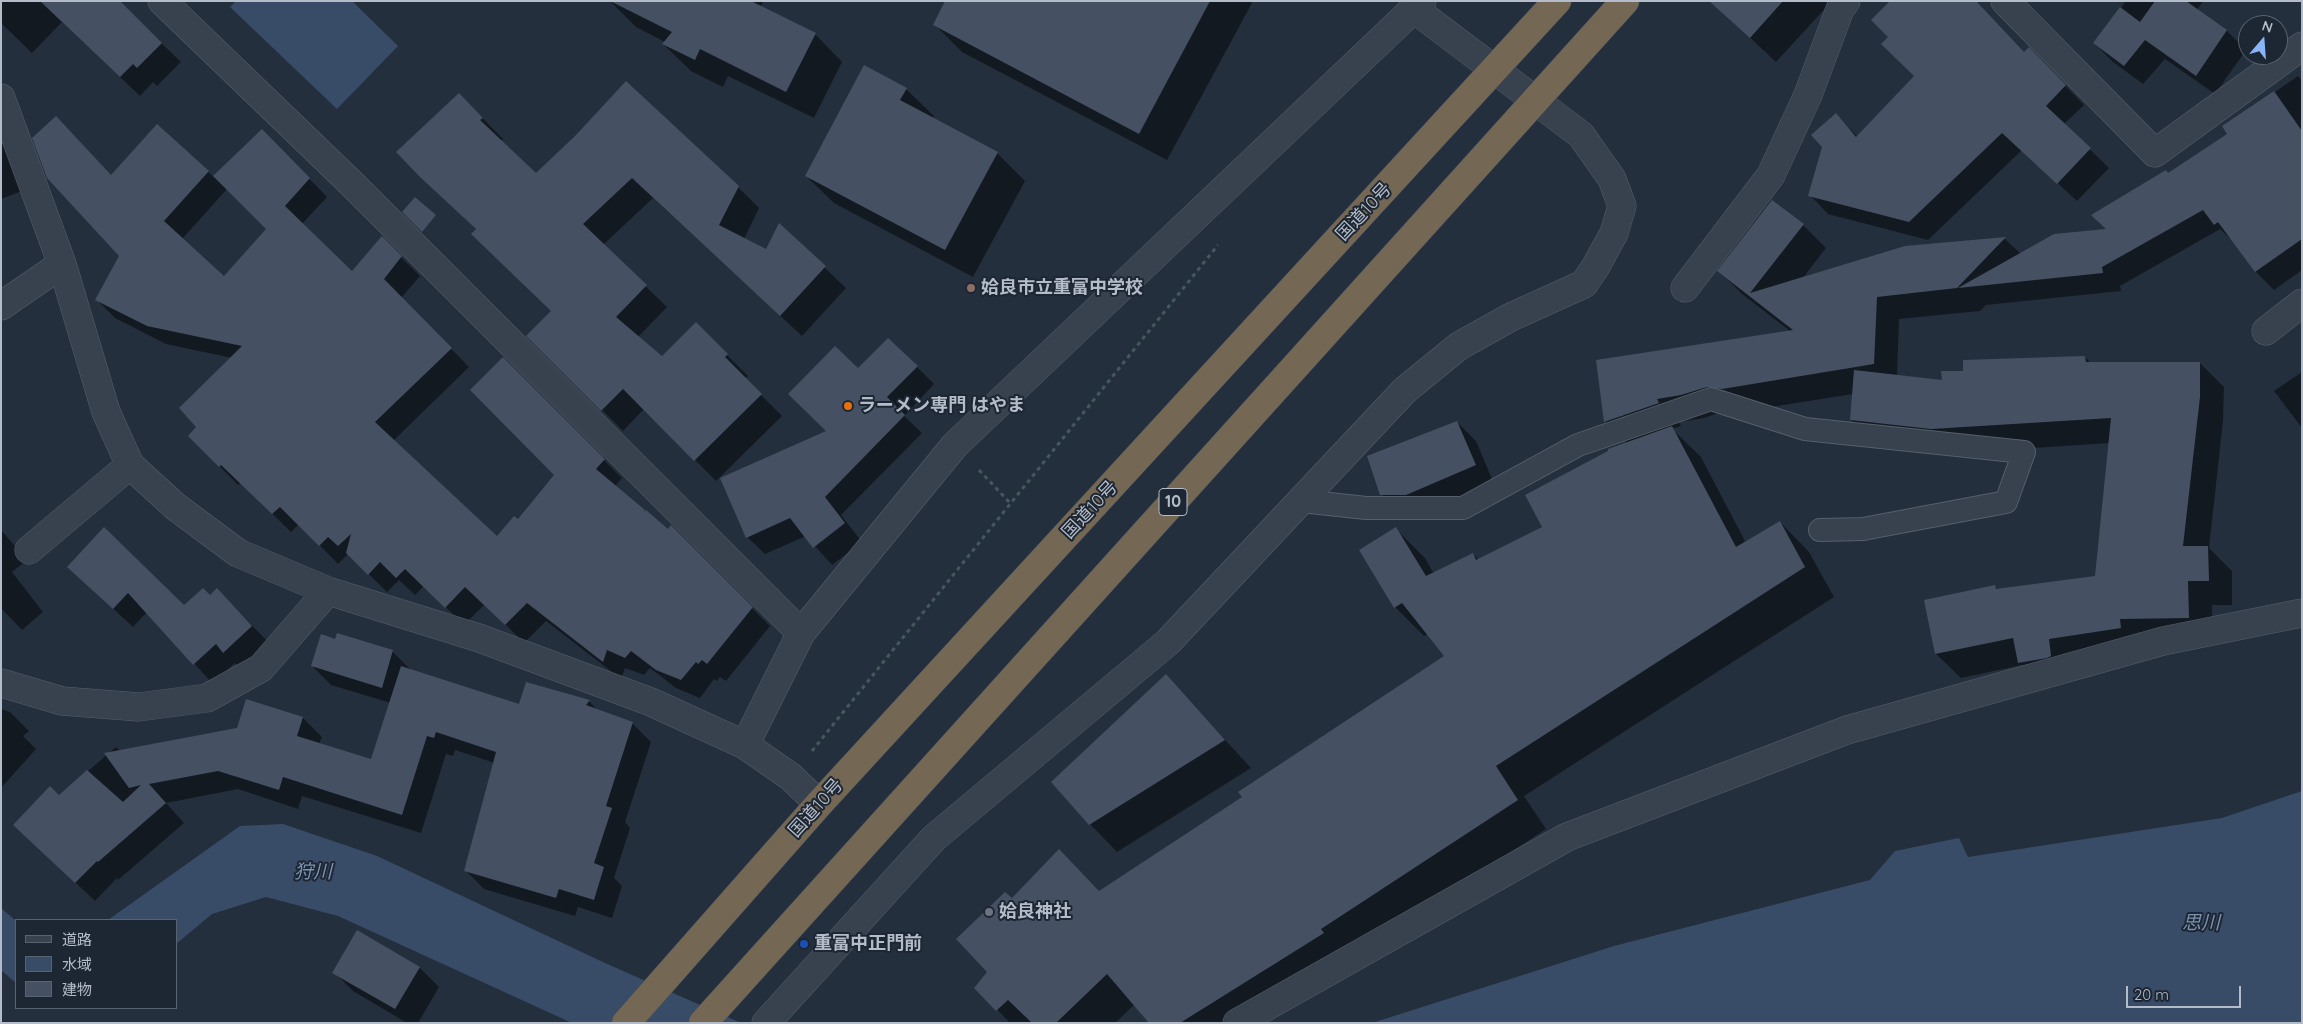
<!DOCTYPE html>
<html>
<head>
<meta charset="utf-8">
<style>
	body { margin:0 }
	#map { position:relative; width:2303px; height:1024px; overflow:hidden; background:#242f3e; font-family:Quicksand,"Noto Sans JP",sans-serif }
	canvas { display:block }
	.frame { position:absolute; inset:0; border:2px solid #b4bcc9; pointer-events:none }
	.legend { position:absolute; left:15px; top:919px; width:162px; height:90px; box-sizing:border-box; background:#1d2633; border:1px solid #59626f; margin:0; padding:6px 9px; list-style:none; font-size:15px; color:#b4bcc9 }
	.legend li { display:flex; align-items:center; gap:10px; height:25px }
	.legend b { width:25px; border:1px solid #59626f }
	.north { position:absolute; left:2238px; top:15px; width:50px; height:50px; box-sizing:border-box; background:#1d2633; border:1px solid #59626f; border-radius:50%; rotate:18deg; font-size:14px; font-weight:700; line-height:20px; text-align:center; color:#b4bcc9 }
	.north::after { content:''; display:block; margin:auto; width:18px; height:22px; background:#8ab4f8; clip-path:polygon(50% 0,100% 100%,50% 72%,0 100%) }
	.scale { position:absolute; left:2126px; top:986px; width:115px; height:22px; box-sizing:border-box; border:2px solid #b4bcc9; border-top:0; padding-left:6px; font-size:15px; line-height:18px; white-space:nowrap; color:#b4bcc9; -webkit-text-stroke:4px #1d2633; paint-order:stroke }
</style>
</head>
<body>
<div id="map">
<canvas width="2303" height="1024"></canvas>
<div class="frame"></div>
<ul class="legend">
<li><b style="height:6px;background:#38414e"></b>道路</li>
<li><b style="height:14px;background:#394c67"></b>水域</li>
<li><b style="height:14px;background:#455162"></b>建物</li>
</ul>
<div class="north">N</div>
<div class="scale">20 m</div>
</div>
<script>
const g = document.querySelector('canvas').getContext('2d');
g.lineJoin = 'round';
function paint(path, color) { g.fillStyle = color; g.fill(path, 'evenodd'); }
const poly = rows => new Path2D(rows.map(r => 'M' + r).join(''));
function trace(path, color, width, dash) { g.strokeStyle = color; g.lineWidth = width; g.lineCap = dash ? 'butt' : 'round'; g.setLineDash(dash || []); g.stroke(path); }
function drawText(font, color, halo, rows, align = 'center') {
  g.font = font + ' Quicksand,"Noto Sans JP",sans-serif'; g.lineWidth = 4; g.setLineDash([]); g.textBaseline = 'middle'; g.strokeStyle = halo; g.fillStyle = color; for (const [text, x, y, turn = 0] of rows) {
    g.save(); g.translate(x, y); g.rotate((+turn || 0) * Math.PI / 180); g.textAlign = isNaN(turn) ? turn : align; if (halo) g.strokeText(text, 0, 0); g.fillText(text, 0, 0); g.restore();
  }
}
paint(poly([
	[236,1,352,1,398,46,337,109,230,7],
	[2302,791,2302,1023,1372,1023,1614,946,1870,880,1895,851,1959,838,1968,857,2222,818],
	[283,824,377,856,605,963,741,1023,572,1023,338,916,266,897,212,914,176,944,176,920,108,920,240,826],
	[1,908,16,921,16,983,1,970]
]), '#394c67');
paint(poly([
	[1,1,118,1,181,62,157,86,153,82,140,96,62,22,32,53,1,23],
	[610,1,761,1,763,3,760,7,815,34,842,62,814,118,728,76,723,87,691,71,663,44,665,42,636,27],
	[947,1,1250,1,1252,3,1167,160,962,52,934,24],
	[1711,1,1832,1,1776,62],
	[2126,1,2203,1,2197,10,2227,31,2246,50,2215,94,2165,59,2143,84,2113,62,2094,43],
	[2029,49,2084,105,2064,124,2109,168,2077,201,2022,150,1928,240,1828,214,1810,195,1823,147,1836,115,1858,137,2024,53],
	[2298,76,2302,80,2302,270,2274,290,2256,272,2234,242,2220,229,2120,286,2121,291,1986,305,1980,311,1899,319,1897,376,1943,381,1964,372,2085,357,2091,363,2200,363,2224,387,2223,421,2209,548,2232,571,2232,605,2212,605,2212,642,2043,686,2022,665,1961,678,1936,654,1925,601,1994,586,1998,590,2096,577,2110,443,1956,453,1875,444,1851,420,1853,394,1746,411,1731,409,1704,418,1679,422,1681,426,1672,429,1701,457,1746,543,1780,522,1809,552,1834,597,1524,796,1546,829,1349,958,1256,1023,1151,1023,1135,1004,1115,1023,1010,1023,976,987,989,972,1012,900,1059,851,1100,892,1243,797,1446,657,1428,634,1424,636,1395,607,1396,529,1425,558,1434,574,1473,554,1479,560,1543,527,1627,443,1605,421,1790,331,1742,294,1719,271,1772,201,1803,225,1826,248,1802,279,1905,248,2005,239,2021,254,2107,230,2169,174,2229,134,2224,127],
	[906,89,934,116,932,119,997,153,1025,181,973,277,834,203,806,176],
	[459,94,503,139,501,141,536,174,577,135,738,187,759,208,744,239,766,250,780,225,846,288,802,336,653,198,603,245,667,307,638,337,662,358,696,324,748,376,745,379,782,416,716,481,644,409,623,431,528,336,552,312,477,230,420,176],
	[262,130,327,197,302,224,352,273,382,238,420,276,401,298,469,367,393,441,497,538,518,521,556,475,503,359,622,478,615,486,668,530,671,527,770,626,726,681,720,677,717,681,714,679,700,698,676,688,650,668,644,675,625,668,621,679,546,621,524,643,485,604,464,625,424,586,415,595,399,580,387,592,348,554,338,564,299,524,291,532,241,483,238,485,190,436,198,427,232,358,166,344,115,318,97,300,120,256,112,176,208,172,214,177],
	[228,188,268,229,225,277,182,239],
	[1,136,27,189,1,199],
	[917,367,934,384,904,416,922,433,841,515,862,542,832,565,806,536,765,554,747,537,828,432,858,370],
	[2302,372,2302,428,2274,391],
	[1457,422,1476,441,1494,484,1426,513,1401,513,1381,494],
	[1,530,27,560,12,572,43,612,22,630,1,608],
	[68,567,184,607,210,596,236,609,271,645,243,671,235,663,212,683,147,612,133,627],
	[335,641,392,651,412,671,519,706,527,683,589,701,599,712,632,723,651,742,625,822,630,828,614,878,622,886,612,918,578,907,575,916,484,889,465,870,495,763,455,750,453,756,446,754,421,833,302,796,298,809,238,789,166,803,184,823,118,880,117,878,95,901,34,843,59,796,116,747,120,751,238,729,247,700,303,718,322,737,319,744,372,760,391,703,331,685,312,666],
	[1166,676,1251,768,1117,852,1090,824],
	[1,709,10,712,29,731,23,736,36,749,1,788],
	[357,932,420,968,439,987,418,1023,407,1023,353,991,334,972]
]), '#0007');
paint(poly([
	[40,1,120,1,162,43,137,68,133,64,120,77],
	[610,1,751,1,816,33,786,92,700,49,695,60,662,44,672,32],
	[945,1,1210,1,1139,134,933,25],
	[1709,1,1783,1,1750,38],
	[1890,1,1976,1,2024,52,2029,47,2066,85,2046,106,2091,148,2057,184,2002,133,1909,222,1808,196,1822,147,1811,135,1836,113,1856,137,1914,76,1881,44,1888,37,1871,20],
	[2155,1,2186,1,2227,30,2196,76,2145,40,2124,66,2093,43,2120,7,2140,22],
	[864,65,907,88,900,100,998,152,945,250,805,176],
	[626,81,739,186,719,225,766,249,779,223,826,266,780,316,632,178,583,224,647,285,616,317,662,356,696,322,728,354,725,357,762,394,694,461,623,389,601,411,526,336,551,311,471,234,476,229,420,177,396,152,459,93,483,118,480,120,536,173,576,135],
	[2274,91,2302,131,2302,239,2255,272,2218,222,2214,225,2203,210,2102,267,2103,273,1958,288,2054,234,2106,229,2091,215,2166,170,2168,173,2227,134,2222,126],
	[56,116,111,175,157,124,209,171,164,221,224,276,266,229,213,176,262,129,310,178,285,206,352,271,382,236,402,256,384,279,452,348,375,422,497,536,514,516,518,519,554,475,470,390,503,357,605,459,596,469,645,510,643,512,646,510,668,529,671,525,753,607,707,664,702,660,698,664,696,662,681,680,656,670,631,651,625,658,607,650,603,662,527,603,505,625,465,587,445,608,405,569,396,578,380,562,368,575,346,553,351,534,338,546,328,537,319,546,280,507,272,514,221,465,219,467,188,436,196,427,179,408,242,346,147,326,95,300,119,256,47,178,32,138],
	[415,197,436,215,422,232,402,212],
	[1772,200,1804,224,1750,293,1905,246,2006,237,1957,288,1877,297,1874,364,1722,389,1707,387,1681,395,1657,399,1659,403,1604,422,1596,360,1793,330,1717,271],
	[888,338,918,366,887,397,905,415,825,497,845,523,813,548,790,518,746,538,720,478,826,431,788,394,835,346,858,368],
	[2085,356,2086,362,2200,362,2200,397,2183,546,2208,546,2209,581,2188,581,2189,618,2120,619,2121,628,2049,639,2051,656,2047,658,2018,663,2013,638,1935,654,1924,600,1995,585,1996,589,2095,576,2111,418,1931,429,1850,420,1854,370,1942,380,1941,371,1963,371,1963,360],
	[1457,421,1476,465,1406,495,1380,495,1367,456],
	[1672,426,1736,547,1780,521,1805,567,1496,766,1518,800,1321,929,1324,933,1180,1023,1149,1023,1107,974,1056,1023,1032,1023,1008,1000,996,1011,974,988,987,972,956,939,1005,892,1012,898,1059,849,1099,891,1242,797,1238,792,1444,656,1402,603,1394,608,1359,550,1396,527,1426,576,1473,553,1476,560,1542,527,1525,495,1608,451,1608,449],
	[104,527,184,605,203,588,210,595,217,588,252,626,223,653,216,644,193,665,128,593,113,609,67,567],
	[337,633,393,650,382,688,311,666,321,634,335,639],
	[401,666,519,704,526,682,590,700,586,705,633,722,606,806,612,808,594,863,604,867,594,900,559,889,556,898,464,871,496,752,436,732,434,738,427,736,402,815,283,777,279,790,218,771,149,784,166,803,98,862,97,861,75,883,13,825,50,786,59,795,87,770,123,802,141,785,129,788,104,753,237,728,246,699,303,717,297,736,371,759],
	[1166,674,1225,740,1089,825,1051,782],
	[357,930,420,967,395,1009,332,973]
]), '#455162');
const lane = poly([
	[1301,501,1366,508,1463,508,1578,445,1711,399,1805,429,2024,452,2006,502,1863,529,1820,530]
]);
const street = poly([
	[162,1,351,183,801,633],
	[2005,1,2155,153,2302,46],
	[1,98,62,264,106,412,130,465,176,507,238,553,328,591,479,638,651,702,745,745,791,777,819,804],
	[1685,288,1771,175,1808,95,1840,9,1846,1],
	[1,306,62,264],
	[2266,331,2302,303],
	[29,550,130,465],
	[1,683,62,701,139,707,207,698,261,668,328,591],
	[745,745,801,633,955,445,1422,1],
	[766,1023,934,838,1168,642,1405,390,1459,346,1511,317,1584,284,1596,266,1614,233,1622,206,1612,179,1581,135,1414,9],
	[1237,1023,1567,837,1847,730,2163,641,2302,613]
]);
const highway = poly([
	[626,1023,819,804,1557,1],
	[703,1023,1625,1]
]);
trace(lane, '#565f6c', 24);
trace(street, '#565f6c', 29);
trace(highway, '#434c59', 29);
trace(poly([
	[979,470,1011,504],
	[812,751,1218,245]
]), '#44595c', 3, [4, 4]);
trace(lane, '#38414e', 22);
trace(street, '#38414e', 28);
trace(highway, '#746855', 28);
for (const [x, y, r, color] of [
	[971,288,5,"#8d6e63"],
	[848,406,5,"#e8710a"],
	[989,912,5,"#6b7280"],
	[804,944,5,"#1a4fb4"]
]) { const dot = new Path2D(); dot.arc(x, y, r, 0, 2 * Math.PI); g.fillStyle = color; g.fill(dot); trace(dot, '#1d2633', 2); }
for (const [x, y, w] of [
	[1173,502,28]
]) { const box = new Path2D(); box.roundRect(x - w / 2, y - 13.5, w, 27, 4); g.fillStyle = '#1d2633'; g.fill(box); trace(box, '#b4bcc9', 1); }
drawText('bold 16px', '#b4bcc9', null, [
	["10",1173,502]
]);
drawText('18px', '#b4bcc9', '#1d2633', [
	["国道10号",1364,212,-47],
	["国道10号",1090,510,-47],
	["国道10号",816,808,-48]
]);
drawText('bold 18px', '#b4bcc9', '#1d2633', [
	["姶良市立重富中学校",981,288],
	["ラーメン専門 はやま",858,406],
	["姶良神社",999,912],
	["重富中正門前",814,944]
], 'left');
drawText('italic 19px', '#7c92b1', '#1d2633', [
	["狩川",313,872],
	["思川",2201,923]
]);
</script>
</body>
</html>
